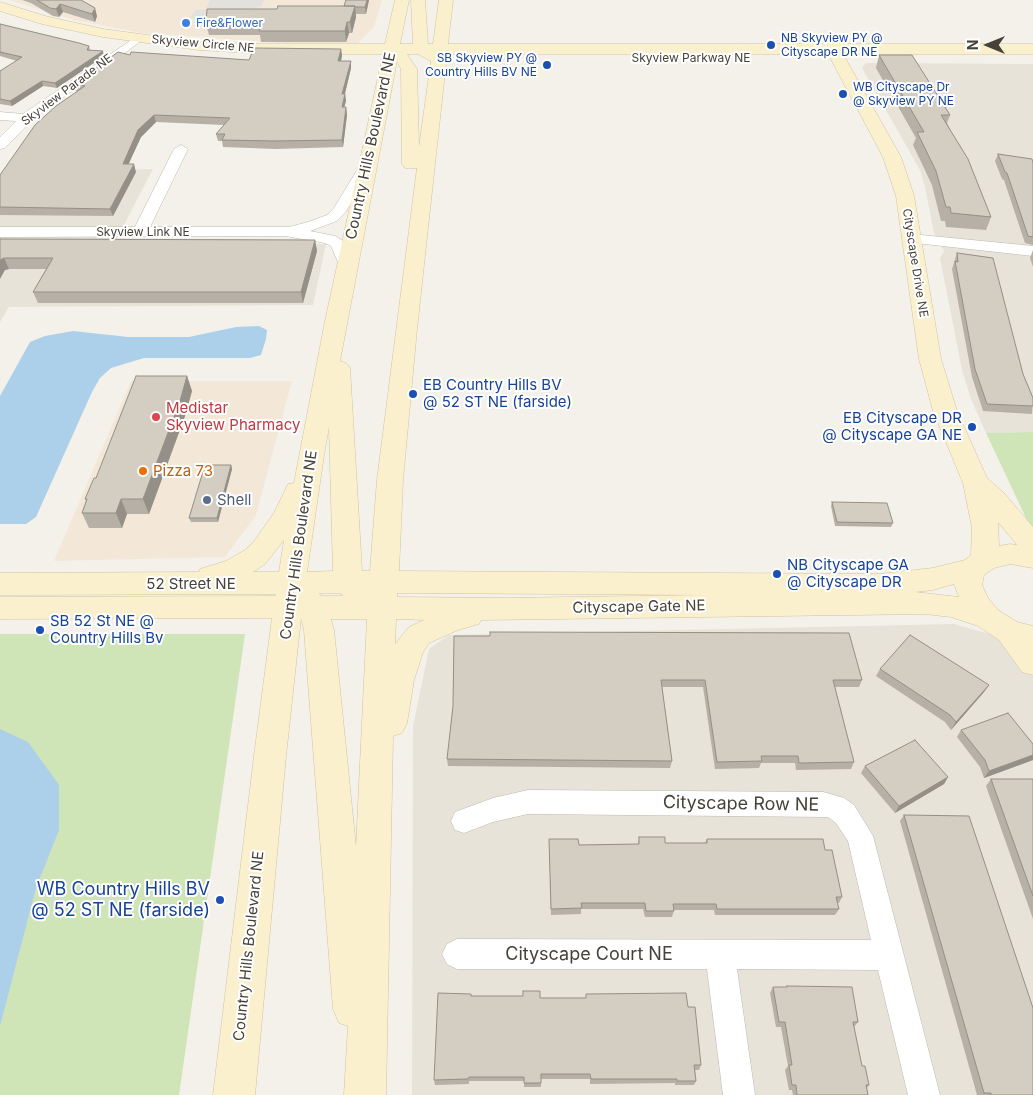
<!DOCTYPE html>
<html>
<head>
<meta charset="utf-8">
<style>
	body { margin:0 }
	#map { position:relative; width:1033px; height:1095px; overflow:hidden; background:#f4f1ea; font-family:Inter,sans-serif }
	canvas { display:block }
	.north { position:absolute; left:963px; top:20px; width:50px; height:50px; -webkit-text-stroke:4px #fff; paint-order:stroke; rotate:270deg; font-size:14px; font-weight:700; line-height:20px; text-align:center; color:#474239 }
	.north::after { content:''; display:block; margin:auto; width:18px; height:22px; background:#474239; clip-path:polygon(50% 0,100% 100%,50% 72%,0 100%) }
</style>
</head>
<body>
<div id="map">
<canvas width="1033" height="1095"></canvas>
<div class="north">N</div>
</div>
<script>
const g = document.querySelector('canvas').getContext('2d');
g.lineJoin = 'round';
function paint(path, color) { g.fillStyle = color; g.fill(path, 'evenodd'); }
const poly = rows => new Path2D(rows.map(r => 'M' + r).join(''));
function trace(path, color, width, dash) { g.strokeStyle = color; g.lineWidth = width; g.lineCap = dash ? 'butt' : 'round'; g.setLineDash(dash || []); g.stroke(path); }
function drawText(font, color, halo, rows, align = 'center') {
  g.font = font + ' Inter,sans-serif'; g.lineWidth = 4; g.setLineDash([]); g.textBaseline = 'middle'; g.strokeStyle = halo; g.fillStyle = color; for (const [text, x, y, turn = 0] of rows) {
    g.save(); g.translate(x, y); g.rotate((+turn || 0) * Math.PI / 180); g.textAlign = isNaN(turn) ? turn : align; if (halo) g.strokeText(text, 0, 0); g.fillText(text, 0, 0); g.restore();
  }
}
paint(poly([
	[866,63,1033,64,1033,432,986,433,971,399,962,370,940,258,944,251,934,233,925,187,920,170,862,68],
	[153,169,114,244,326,244,313,305,9,307,0,322,0,173],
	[954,624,1033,646,1033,1095,412,1095,413,726,429,649,449,635]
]), '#e7e3d9');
paint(poly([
	[9,0,382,0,374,27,358,43,283,43,142,33,74,20],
	[131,381,292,381,256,515,225,557,54,561]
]), '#f3e8d8');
paint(poly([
	[1033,432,1033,533,986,433],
	[0,634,245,634,179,1095,0,1095]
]), '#cfe4b7');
paint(poly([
	[210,0,264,0,261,7,253,8,260,18,190,18,195,10,212,9,206,8]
]), '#e3e1de');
paint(poly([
	[259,326,267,330,266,339,261,355,250,358,144,358,111,368,100,378,92,392,36,517,26,524,0,524,0,396,30,342,45,336,73,331,128,337,189,337,236,327],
	[0,729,28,742,59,785,59,830,36,888,0,1026]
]), '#add0ea');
const street = poly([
	[137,36,141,37,143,39,141,41,31,121,5,148,0,149,0,137,16,121,0,120,0,112,23,114,137,36],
	[181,145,188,149,150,227,289,227,308,222,327,215,334,208,362,162,372,162,374,165,345,213,337,221,310,231,335,236,343,241,355,266,353,269,341,269,331,246,325,243,285,236,0,237,0,227,135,227,174,149,181,145],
	[911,234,1033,246,1033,256,906,242,903,239,906,236,911,234],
	[528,790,823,792,844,798,854,805,873,836,940,1095,908,1095,878,970,737,969,755,1095,723,1095,707,969,457,969,447,964,442,954,447,944,457,939,871,940,848,841,836,823,828,817,528,814,493,822,464,833,455,830,451,821,455,812,493,798,528,790]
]);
const secondary = poly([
	[395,0,409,0,400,44,413,44,411,0,425,0,428,44,433,44,439,0,453,0,448,44,1033,44,1033,54,843,54,901,157,914,196,941,359,957,411,987,478,1004,493,1033,527,1033,568,1010,564,994,568,984,575,982,585,988,598,998,610,1017,622,1033,626,1033,675,1022,672,999,640,978,626,951,617,925,614,481,620,479,624,458,630,429,643,423,652,414,680,407,723,402,733,393,736,386,1095,344,1095,348,1026,339,1023,333,1009,304,630,301,618,286,756,255,1095,213,1095,254,756,272,618,0,619,0,597,275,596,276,594,0,595,0,573,199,572,200,569,226,561,245,550,255,540,274,513,288,484,294,483,325,321,383,54,265,54,199,50,103,37,42,24,0,11,0,2,45,16,103,29,199,42,265,44,385,44,395,0],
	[407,54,418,54,431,61,419,147,417,69,407,54],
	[447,54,828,54,883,157,896,196,919,359,933,411,963,483,972,528,971,555,965,560,933,568,879,574,399,571,403,480,417,329,447,54],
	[397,61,401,69,402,164,405,168,417,168,377,480,370,571,362,571,350,368,346,363,340,361,397,61],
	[329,427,333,571,307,572,324,455,329,427],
	[998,522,1017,545,1010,544,999,546,998,522],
	[284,540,279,572,253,572,265,564,284,540],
	[954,584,959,597,915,592,933,590,954,584],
	[319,593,341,593,343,596,321,596,319,593],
	[397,593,409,593,705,595,503,598,397,597,397,593],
	[331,619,367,619,356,847,334,630,331,619],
	[396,619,424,620,409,627,395,644,396,619]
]);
trace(street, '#beb9ad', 1);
trace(secondary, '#cfc39e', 1);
paint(street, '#fff');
paint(secondary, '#faf0ce');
paint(poly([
	[22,0,81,0,97,16,95,22,63,12,59,17,53,16,31,3],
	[369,0,366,14,356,14,356,17,352,33,349,33,346,42,261,42,260,35,209,35,206,24,277,9,344,6],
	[0,24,89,46,90,50,104,56,57,88,43,86,12,106,0,104,0,71,17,61,0,56],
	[341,49,342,56,341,61,351,61,351,68,345,94,346,101,344,107,346,107,347,115,343,147,276,149,223,147,222,141,218,141,216,134,224,125,156,122,141,137,128,164,136,172,113,216,0,215,0,175,77,91,75,91,73,84,130,55,249,60],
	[879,55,950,115,947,123,991,217,986,230,946,227,945,221,941,221,932,185,913,145,916,138,876,68],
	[998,154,1033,163,1033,245,1025,243,1004,180,1002,179,995,161],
	[0,239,315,240,317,251,303,303,38,303,33,292,46,269,9,269,5,270],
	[1033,250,1033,267,1030,258],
	[957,253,1023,374,1033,398,1032,414,983,411,972,377,952,269],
	[187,376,192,391,185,416,149,514,127,514,122,528,89,528,82,513,86,501,85,499,96,478],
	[231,465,232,469,218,522,191,522,189,518],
	[832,502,893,523,891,527,835,526,831,506],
	[454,636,862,680,859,687,835,687,854,762,851,769,796,770,795,763,761,763,759,768,715,769,703,687,662,687,672,761,670,768,448,766,447,759,453,706],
	[880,669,989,685,984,692,951,730,945,722,876,676],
	[961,730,1033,744,1033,760,984,778,980,767,957,737],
	[865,766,948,777,944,784,895,813,861,773],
	[991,779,1033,779,1033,919,986,786],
	[904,815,1033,1095,977,1095,900,821],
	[639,837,665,843,705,843,707,839,825,850,842,897,839,903,837,903,839,909,835,915,715,915,714,910,674,910,672,917,645,917,643,909,581,909,581,914,551,915,549,839,579,845,638,844],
	[787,986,858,1022,854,1027,862,1066,869,1085,867,1088,868,1095,793,1095,792,1090,789,1090,785,1070,788,1066,781,1027,776,1027,770,993,773,987,786,987],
	[586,994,688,1007,701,1065,699,1070,695,1070,696,1081,694,1085,675,1085,675,1083,590,1084,590,1079,541,1079,541,1087,524,1087,524,1081,469,1081,469,1084,435,1085,434,1080,471,996,540,998,586,998]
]), '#b6b0a6');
paint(poly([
	[367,0,369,0,366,14,365,7],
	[60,4,63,12,59,17,56,9],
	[355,6,356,17,352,33,350,22],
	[95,8,97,16,95,22,92,14],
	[347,22,349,33,346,42,345,31],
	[341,49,342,56,339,68,338,61],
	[103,51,104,56,57,88,55,83],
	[351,61,351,68,343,101,342,94],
	[42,81,43,86,12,106,10,101],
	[345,94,346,101,342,115,342,107],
	[346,107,347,115,343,147,342,140],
	[154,115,156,122,141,137,125,172,123,164,138,130],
	[134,164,136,172,113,216,110,209],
	[315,240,317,251,303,303,301,292],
	[4,258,9,269,5,270,0,279,0,260],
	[187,376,192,391,185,416,149,514,143,499],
	[231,465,232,469,218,522,217,518],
	[121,499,127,514,122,528,116,513],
	[989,685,984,692,951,730,956,722],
	[1033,755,1033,760,984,778,989,771],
	[948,777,944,784,895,813,899,806]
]), '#949087');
const building = poly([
	[37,0,81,0,95,8,92,14,60,4,56,9,50,8,37,0],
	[346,0,367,0,365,7,354,7,355,6,344,6,346,0],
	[278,6,355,6,350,22,347,22,345,31,259,31,262,24,206,24,207,9,277,9,278,6],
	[0,24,79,43,89,46,87,50,103,51,55,83,42,81,10,101,0,99,0,71,22,57,0,52,0,24],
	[254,48,341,49,338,61,351,61,342,94,345,94,342,107,346,107,342,140,274,141,222,140,225,134,216,134,230,118,154,115,138,130,123,164,134,164,110,209,0,207,0,175,35,125,56,106,85,86,73,84,118,52,130,55,131,52,249,60,254,48],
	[879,55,912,55,950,115,941,115,968,159,991,217,951,213,950,207,946,207,936,171,917,132,924,132,879,55],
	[998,154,1032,159,1033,163,1033,237,1028,236,1007,173,1005,172,998,154],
	[0,239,315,240,301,292,33,292,53,258,4,258,0,260,0,239],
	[957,253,993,258,1023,374,1033,398,1033,406,987,404,975,369,955,261,958,262,957,253],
	[136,376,187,376,180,401,143,499,121,499,116,513,82,513,87,499,85,499,94,478,96,478,136,376],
	[205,465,231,465,217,518,189,518,205,465],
	[832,502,887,503,893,523,837,522,832,502],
	[490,632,849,633,862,680,833,680,854,762,799,763,798,756,761,756,762,761,717,762,705,680,661,680,672,761,447,759,453,706,454,636,490,636,490,632],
	[910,635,989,685,956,722,950,715,880,669,910,635],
	[1008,713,1033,744,1033,755,989,771,985,760,961,730,1008,713],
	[915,740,948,777,899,806,865,766,915,740],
	[991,779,1033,779,1033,896,991,779],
	[904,815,969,816,1033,1008,1033,1095,991,1095,991,1093,984,1093,904,815],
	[639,837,665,837,665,843,707,843,707,839,823,839,825,850,832,850,842,897,836,897,839,909,717,909,716,904,673,904,674,911,646,911,645,903,581,903,582,908,551,909,549,839,578,839,579,845,639,844,639,837],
	[787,986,852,987,858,1022,853,1022,862,1066,865,1066,869,1085,866,1085,868,1095,797,1095,796,1085,792,1085,789,1065,792,1065,785,1022,779,1022,773,987,787,987,787,986],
	[523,991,540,991,540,998,586,998,586,994,686,993,688,1007,695,1007,701,1065,694,1065,696,1081,677,1081,677,1079,591,1079,590,1074,541,1074,541,1083,524,1083,524,1077,469,1077,468,1079,434,1080,438,993,471,994,471,996,523,996,523,991]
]);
paint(building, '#d4cdc1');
trace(building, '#949087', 1);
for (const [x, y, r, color] of [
	[186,23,5,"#3f7fe0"],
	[771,45,5,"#1a4fb4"],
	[547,65,5,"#1a4fb4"],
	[843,94,5,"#1a4fb4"],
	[413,394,5,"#1a4fb4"],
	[156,417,5,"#e0444e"],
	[972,427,5,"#1a4fb4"],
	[143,471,5,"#e8710a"],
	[207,500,5,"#5c6f8a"],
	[777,574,5,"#1a4fb4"],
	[40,630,5,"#1a4fb4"],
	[220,900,5,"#1a4fb4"]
]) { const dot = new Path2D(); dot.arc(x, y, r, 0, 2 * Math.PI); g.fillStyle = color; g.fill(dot); trace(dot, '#fff', 2); }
drawText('12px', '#366cbe', '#fff', [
	["Fire&Flower",196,23]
], 'left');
drawText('12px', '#164399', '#fff', [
	["NB Skyview PY @",781,38],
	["Cityscape DR NE",781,52],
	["SB Skyview PY @",537,58,"right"],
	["Country Hills BV NE",537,72,"right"],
	["WB Cityscape Dr",853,87],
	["@ Skyview PY NE",853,101]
], 'left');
drawText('12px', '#474239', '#fff', [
	["Skyview Circle NE",203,44,5],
	["Skyview Parkway NE",691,58],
	["Skyview Parade NE",67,90,-37],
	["Skyview Link NE",143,232],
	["Cityscape Drive NE",915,263,81]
]);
drawText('15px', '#474239', '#fff', [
	["Country Hills Boulevard NE",371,146,-78],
	["Country Hills Boulevard NE",299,545,-82],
	["52 Street NE",191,584],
	["Cityscape Gate NE",639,607,-1],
	["Country Hills Boulevard NE",249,946,-84]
]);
drawText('15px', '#164399', '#fff', [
	["EB Country Hills BV",423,385],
	["@ 52 ST NE (farside)",423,402],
	["EB Cityscape DR",962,418,"right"],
	["@ Cityscape GA NE",962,435,"right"],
	["NB Cityscape GA",787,565],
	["@ Cityscape DR",787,582],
	["SB 52 St NE @",50,621],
	["Country Hills Bv",50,638]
], 'left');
drawText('15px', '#be3a42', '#fff', [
	["Medistar",166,408],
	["Skyview Pharmacy",166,425]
], 'left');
drawText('15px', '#c56008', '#fff', [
	["Pizza 73",153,471]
], 'left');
drawText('15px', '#4e5e75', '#fff', [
	["Shell",217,500]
], 'left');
drawText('18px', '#474239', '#fff', [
	["Cityscape Row NE",741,804,1],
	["Cityscape Court NE",589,955]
]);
drawText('18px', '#164399', '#fff', [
	["WB Country Hills BV",210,890],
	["@ 52 ST NE (farside)",210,911]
], 'right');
</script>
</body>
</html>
